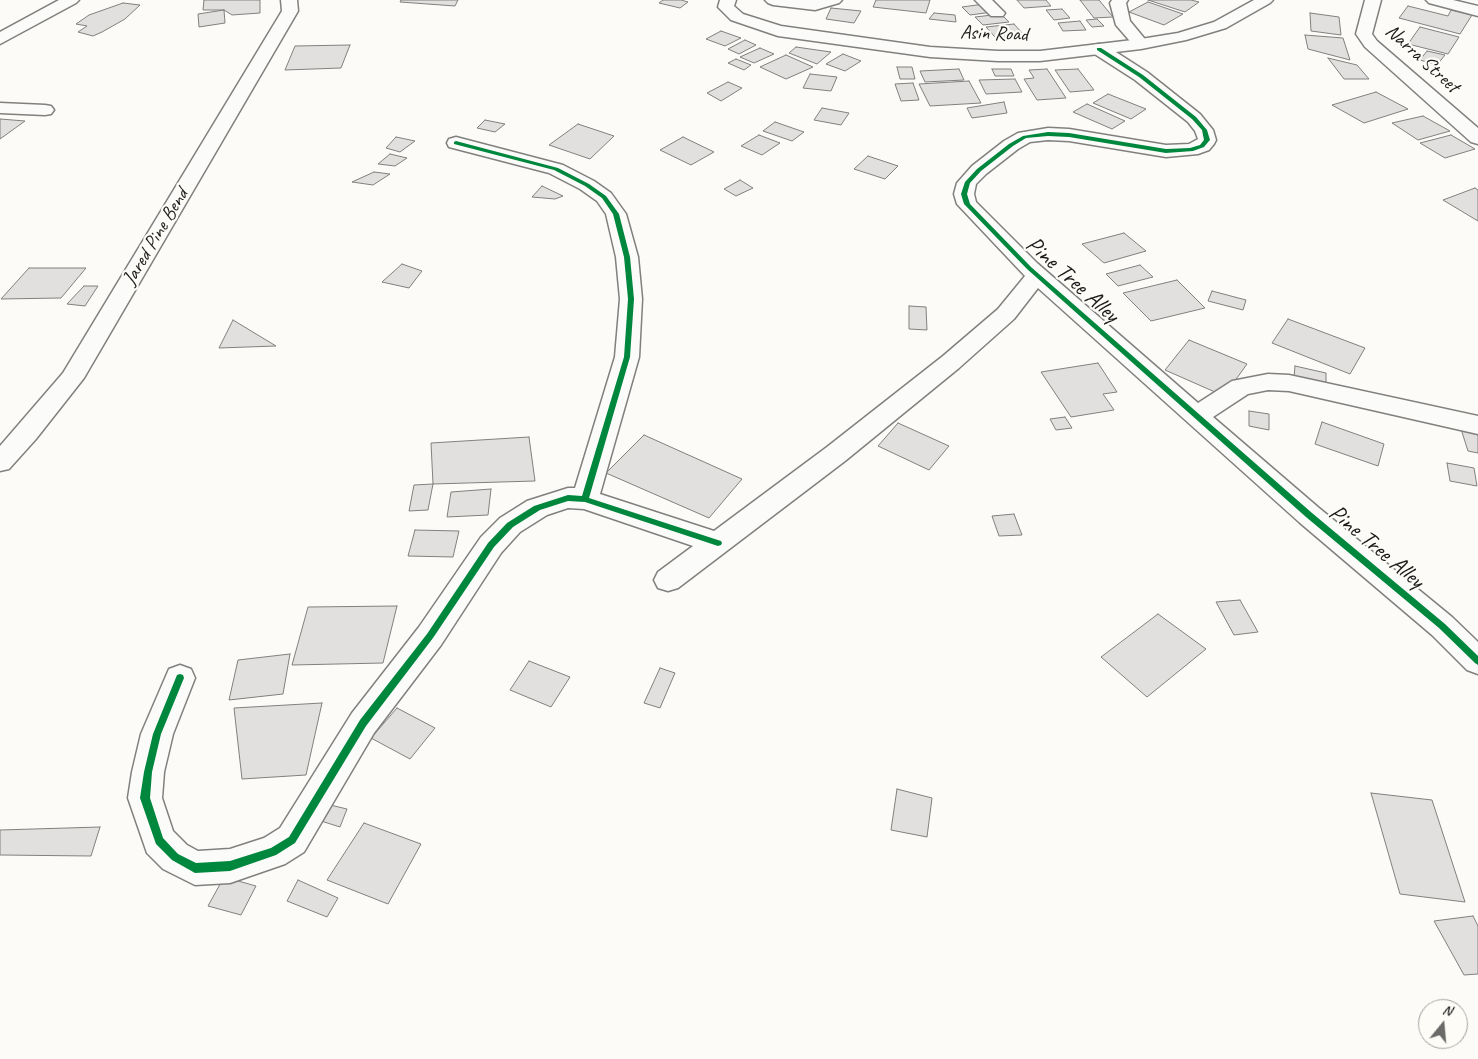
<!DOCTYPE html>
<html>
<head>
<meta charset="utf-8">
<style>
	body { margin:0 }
	#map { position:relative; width:1478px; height:1059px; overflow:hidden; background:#fcfbf8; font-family:Caveat,sans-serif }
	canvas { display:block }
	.north { position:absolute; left:1418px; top:999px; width:50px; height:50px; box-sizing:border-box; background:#fdfcf7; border:1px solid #a3a29f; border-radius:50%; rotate:17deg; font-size:14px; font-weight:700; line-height:20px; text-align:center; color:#1c1c1c }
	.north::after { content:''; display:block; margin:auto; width:18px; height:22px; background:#6a6a69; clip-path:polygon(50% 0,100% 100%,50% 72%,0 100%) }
</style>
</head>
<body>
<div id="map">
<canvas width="1478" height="1059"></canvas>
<div class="north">N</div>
</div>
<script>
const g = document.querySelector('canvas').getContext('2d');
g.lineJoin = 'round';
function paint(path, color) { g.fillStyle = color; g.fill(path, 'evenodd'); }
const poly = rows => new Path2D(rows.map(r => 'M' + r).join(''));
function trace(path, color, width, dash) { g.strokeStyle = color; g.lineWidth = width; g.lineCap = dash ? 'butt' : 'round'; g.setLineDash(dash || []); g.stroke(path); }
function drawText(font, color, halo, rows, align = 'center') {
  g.font = font + ' Caveat,sans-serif'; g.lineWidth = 4.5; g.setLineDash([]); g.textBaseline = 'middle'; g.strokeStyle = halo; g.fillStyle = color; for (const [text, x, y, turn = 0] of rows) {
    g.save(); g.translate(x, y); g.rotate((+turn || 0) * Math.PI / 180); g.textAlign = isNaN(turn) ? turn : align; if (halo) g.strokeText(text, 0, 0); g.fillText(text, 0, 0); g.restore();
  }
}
const building = poly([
	[204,0,260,0,260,13,232,15,224,10,203,10,204,0],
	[401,0,458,0,455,6,400,2,401,0],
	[663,0,681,0,688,2,680,8,659,3,663,0],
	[876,0,930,0,926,13,873,7,876,0],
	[1017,0,1046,0,1051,6,1024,8,1017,0],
	[1080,0,1099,0,1113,17,1094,18,1080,0],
	[1148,0,1191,0,1199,2,1185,12,1148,0],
	[1148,2,1183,14,1164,25,1129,12,1148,2],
	[123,3,140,5,125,19,102,32,93,36,78,32,87,26,76,24,89,15,123,3],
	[984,4,993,12,970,15,962,7,984,4],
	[1408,6,1448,16,1451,10,1472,15,1460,34,1399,18,1408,6],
	[831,8,861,11,854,23,826,19,831,8],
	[1062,9,1070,18,1054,20,1046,10,1062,9],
	[224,10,225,23,199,27,198,14,224,10],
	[934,13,955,15,956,22,929,19,934,13],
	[1310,13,1339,17,1341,35,1311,31,1310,13],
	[1001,14,1009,22,983,25,975,17,1001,14],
	[1097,19,1104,26,1092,27,1086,20,1097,19],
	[1080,21,1086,30,1063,31,1058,23,1080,21],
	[1014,24,1023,34,995,37,986,27,1014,24],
	[1420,27,1459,37,1448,54,1408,44,1420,27],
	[721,31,741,38,725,46,706,39,721,31],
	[1305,35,1343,38,1350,60,1308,49,1305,35],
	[745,40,756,45,739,54,728,49,745,40],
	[350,45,341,68,285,70,295,46,350,45],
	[796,47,831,52,817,64,789,53,796,47],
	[760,48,774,54,754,63,740,57,760,48],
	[1427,51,1445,55,1437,65,1420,60,1427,51],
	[843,54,861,61,845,71,826,64,843,54],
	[786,55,813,67,786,79,760,67,786,55],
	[1328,58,1357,65,1369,79,1344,79,1328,58],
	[736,59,751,65,744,70,728,63,736,59],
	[897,67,912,67,915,79,900,79,897,67],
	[959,69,964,80,925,82,920,71,959,69],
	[992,69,1011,69,1014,76,995,76,992,69],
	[1047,69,1066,98,1037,100,1024,79,1034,78,1029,70,1047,69],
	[1078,69,1094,90,1070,92,1055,70,1078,69],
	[810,74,837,77,831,91,803,88,810,74],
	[1015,79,1022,92,986,94,979,80,1015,79],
	[969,81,981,103,930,106,919,84,969,81],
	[728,82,742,88,721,101,707,93,728,82],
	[913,83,919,100,901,101,895,84,913,83],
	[1376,92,1408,109,1364,123,1332,105,1376,92],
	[1108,94,1146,109,1131,119,1093,103,1108,94],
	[1004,102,1007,113,972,118,967,108,1004,102],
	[1087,104,1125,121,1112,129,1073,112,1087,104],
	[822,108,849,113,841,125,814,120,822,108],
	[1423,116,1450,131,1418,140,1392,123,1423,116],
	[0,119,25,121,0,139,0,119],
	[485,120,505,124,495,132,477,128,485,120],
	[775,122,804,132,792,141,763,131,775,122],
	[578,124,614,136,590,159,549,145,578,124],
	[759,135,780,143,762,155,741,146,759,135],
	[1451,135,1475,149,1445,158,1420,143,1451,135],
	[396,137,415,141,400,152,386,148,396,137],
	[683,137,714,152,691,165,660,150,683,137],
	[390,154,407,158,395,166,378,164,390,154],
	[868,156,898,166,885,179,854,169,868,156],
	[374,172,390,174,373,185,352,182,374,172],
	[740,180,753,188,736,196,724,189,740,180],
	[542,186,563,196,555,199,532,197,542,186],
	[1475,188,1478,190,1478,221,1443,200,1475,188],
	[1124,233,1146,251,1104,263,1082,244,1124,233],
	[402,264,422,271,409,288,382,282,402,264],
	[1140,265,1153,277,1118,286,1106,274,1140,265],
	[29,268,86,268,61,298,1,299,29,268],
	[1177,280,1205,308,1151,321,1123,293,1177,280],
	[84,286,98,286,85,306,67,304,84,286],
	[1212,291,1246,300,1243,310,1208,301,1212,291],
	[909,306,926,307,927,330,909,329,909,306],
	[1288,319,1365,348,1350,374,1272,343,1288,319],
	[233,320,276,346,219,348,233,320],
	[1189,340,1247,364,1224,396,1165,370,1189,340],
	[1098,363,1117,392,1103,394,1114,410,1071,417,1041,372,1098,363],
	[1295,366,1326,373,1326,385,1294,378,1295,366],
	[1249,411,1269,414,1269,430,1249,426,1249,411],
	[1065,417,1072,428,1056,430,1050,419,1065,417],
	[1322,422,1384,444,1378,466,1315,444,1322,422],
	[898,423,949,446,929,470,878,446,898,423],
	[1461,429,1478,431,1478,453,1468,451,1461,429],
	[644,435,742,479,709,518,606,473,644,435],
	[529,437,535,481,433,484,431,443,529,437],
	[1447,463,1474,468,1477,486,1450,481,1447,463],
	[433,484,428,510,409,511,414,485,433,484],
	[491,489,488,515,447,517,451,492,491,489],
	[1014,514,1022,535,999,536,992,516,1014,514],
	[415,530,459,531,453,557,408,556,415,530],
	[1240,600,1258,632,1234,635,1216,602,1240,600],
	[397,606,383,663,292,665,308,607,397,606],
	[1158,614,1206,649,1147,697,1101,657,1158,614],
	[290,654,283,694,229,700,238,660,290,654],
	[529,661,570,677,551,707,510,690,529,661],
	[660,668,675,673,660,708,644,703,660,668],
	[322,703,306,775,242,779,234,708,322,703],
	[397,708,435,728,410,759,371,738,397,708],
	[897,789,932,798,927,837,891,830,897,789],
	[1371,793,1432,800,1465,902,1400,894,1371,793],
	[326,804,347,809,340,827,318,820,326,804],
	[364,823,421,844,388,904,327,880,364,823],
	[100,827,91,856,0,855,0,830,100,827],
	[224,877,256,886,241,915,208,906,224,877],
	[298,880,338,898,327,917,287,901,298,880],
	[1473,916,1478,926,1478,974,1464,975,1434,921,1473,916]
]);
paint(building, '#e1e0de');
trace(building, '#81807f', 1);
const street = poly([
	[59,0,79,0,76,3,0,44,0,32,59,0],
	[281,0,297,0,298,11,84,378,36,439,9,469,0,471,0,446,63,373,282,11,281,0],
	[975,0,992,0,1005,13,1003,16,991,16,975,0],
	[1112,0,1128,0,1126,3,1130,21,1149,44,1147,47,1135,47,1116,25,1110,3,1112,0],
	[1365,0,1381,0,1372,34,1377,41,1478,128,1478,144,1471,142,1365,47,1356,34,1365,0],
	[1426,0,1453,0,1478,6,1478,16,1429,3,1426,0],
	[1099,44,1105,45,1147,72,1200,114,1213,130,1216,140,1214,144,1209,150,1198,154,1166,157,1069,141,1048,140,1030,142,1018,149,986,174,976,184,974,194,976,202,1037,263,1198,403,1232,381,1268,374,1289,375,1478,416,1478,434,1289,391,1268,390,1248,394,1213,417,1319,508,1452,617,1478,642,1478,674,1467,670,1432,635,1299,522,1038,288,1014,319,959,368,845,461,678,588,668,591,658,588,654,580,658,572,693,546,584,509,568,508,547,515,520,532,501,553,441,645,374,733,304,852,285,864,230,883,195,885,163,869,147,853,128,798,132,772,141,734,169,669,180,665,191,669,195,678,173,734,164,772,162,798,173,831,187,845,198,851,230,849,264,838,280,828,352,713,419,627,481,537,500,518,527,501,568,488,575,488,615,357,620,299,616,257,606,214,597,201,580,189,549,173,449,147,447,143,449,139,456,137,563,165,594,181,611,193,626,214,638,257,642,299,639,357,600,494,714,531,827,447,943,356,998,309,1025,276,957,204,954,194,957,183,972,166,1004,141,1018,133,1048,128,1069,129,1166,145,1189,144,1198,139,1195,131,1188,122,1135,80,1093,53,1091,49,1093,45,1099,44],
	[0,103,45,105,51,106,54,110,51,114,45,115,0,113,0,103]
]);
const primary = poly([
	[720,0,736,0,734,6,743,14,781,26,930,47,998,51,1040,51,1141,39,1178,33,1214,22,1254,0,1273,0,1270,3,1226,28,1186,40,1141,49,1040,61,998,61,930,57,778,36,731,20,718,7,720,0],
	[765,0,842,0,839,3,815,10,773,5,768,3,765,0]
]);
trace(street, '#81807f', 3);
trace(primary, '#81807f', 3);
paint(street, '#fbfbf9');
paint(primary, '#fbfbf9');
paint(poly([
	[1097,48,1101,48,1143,75,1196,117,1207,130,1210,140,1209,141,1204,147,1193,151,1166,153,1069,137,1048,136,1026,138,1013,146,981,171,970,183,967,194,970,204,1031,267,1312,513,1445,624,1478,656,1478,665,1475,663,1439,628,1306,517,1027,269,964,204,961,194,965,182,977,169,1009,144,1023,136,1048,132,1069,133,1166,149,1190,148,1200,145,1204,140,1202,130,1192,119,1139,77,1097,50,1097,48],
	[456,141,558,168,589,184,606,196,619,214,630,257,634,299,630,357,589,498,721,541,722,543,721,545,718,546,585,502,568,501,540,510,513,527,494,547,433,638,366,726,295,843,276,855,230,871,195,873,172,860,156,844,140,798,144,772,153,734,177,675,180,674,183,675,184,678,161,734,152,772,150,798,163,838,178,854,196,863,230,861,271,848,289,837,360,720,427,634,488,543,507,523,534,506,568,495,582,496,624,357,628,299,624,257,613,214,602,198,585,186,554,170,454,144,454,142,456,141]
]), '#00873e');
drawText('20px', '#1c1c1c', '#fdfcf7', [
	["Asin Road",994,34,2],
	["Narra Street",1422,59,42],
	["Jared Pine Bend",156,237,-59]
]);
drawText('24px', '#1c1c1c', '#fdfcf7', [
	["Pine Tree Alley",1072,280,42],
	["Pine Tree Alley",1376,547,40]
]);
</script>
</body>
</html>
